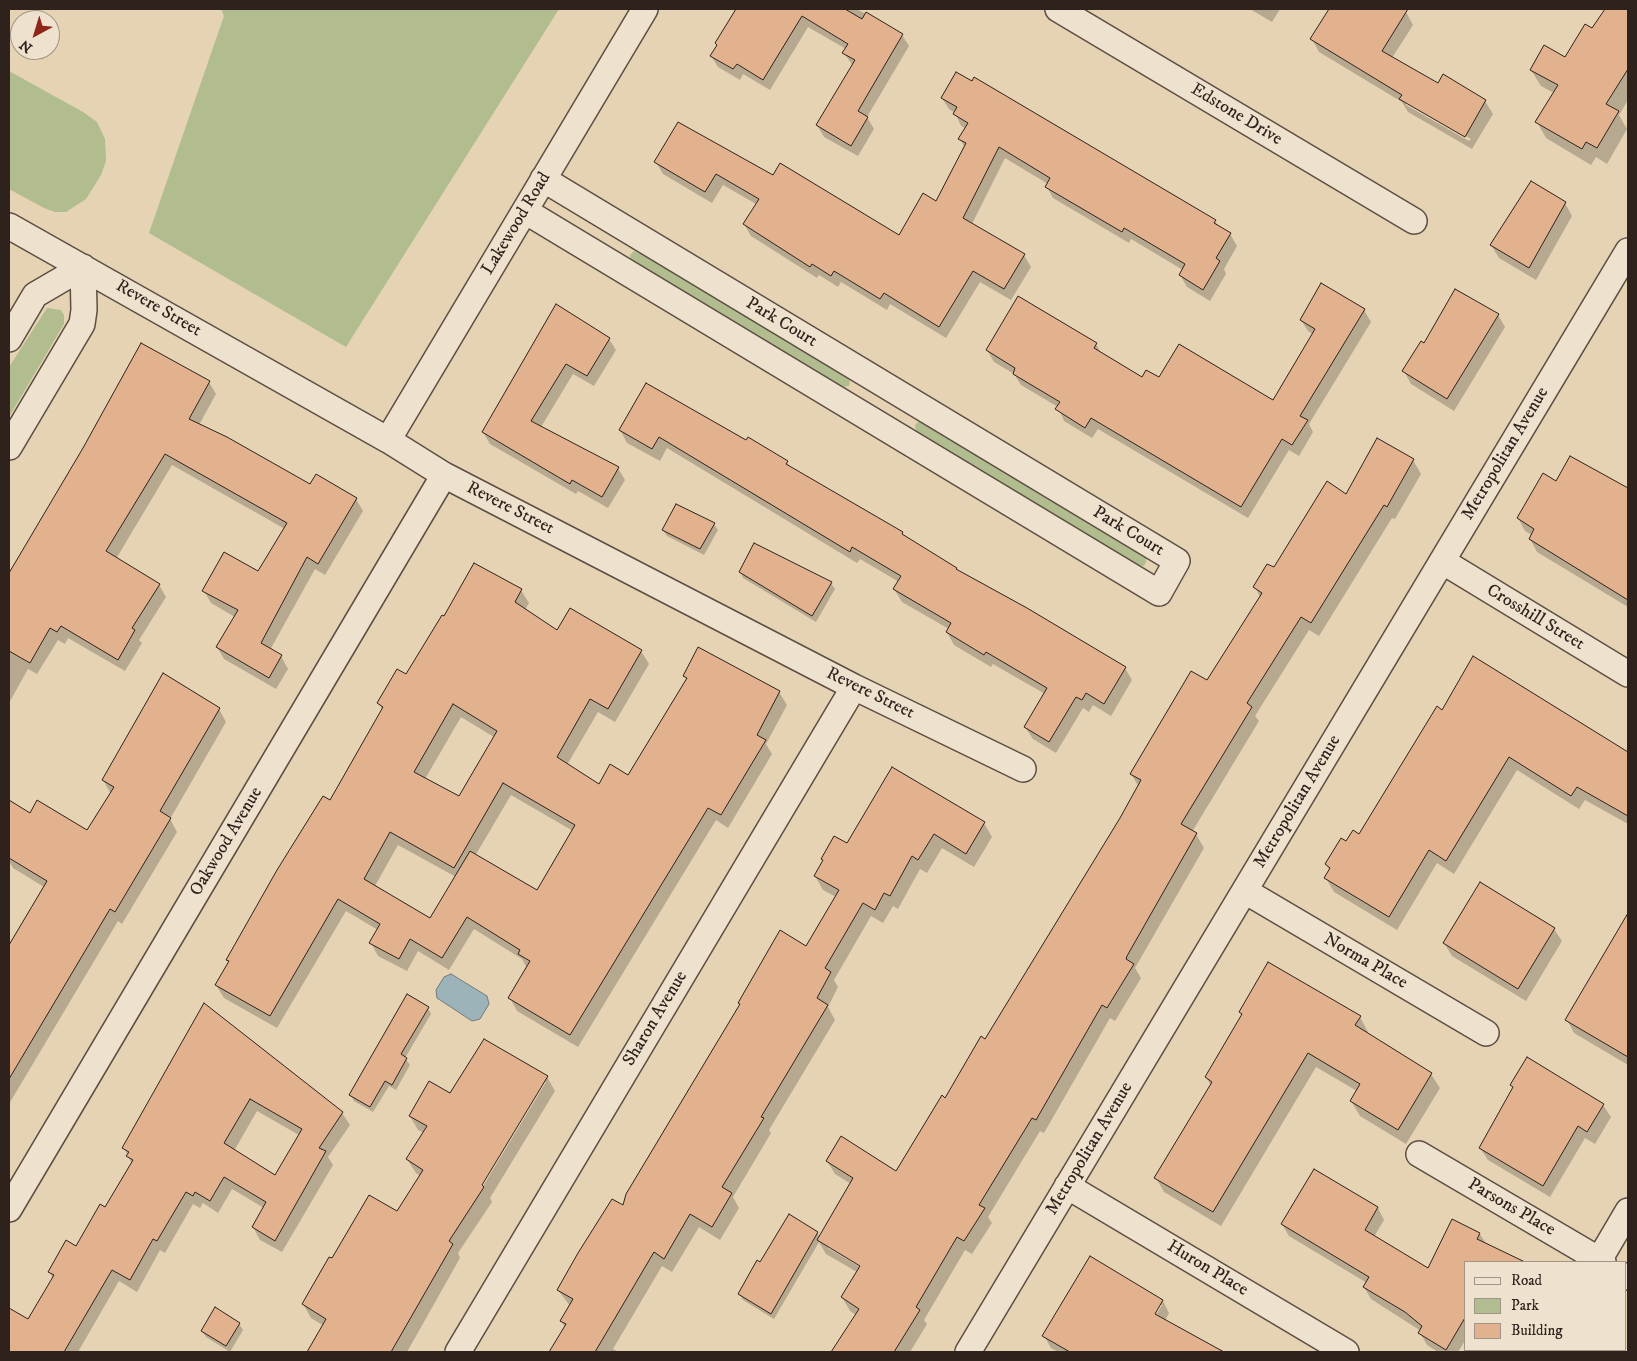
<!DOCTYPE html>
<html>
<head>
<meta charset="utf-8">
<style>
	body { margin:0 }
	#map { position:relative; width:1637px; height:1361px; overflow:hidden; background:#e5d3b4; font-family:"IM FELL DW Pica",serif }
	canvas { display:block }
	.frame { position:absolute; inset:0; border:10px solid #2f221d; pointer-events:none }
	.legend { position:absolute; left:1464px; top:1261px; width:162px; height:90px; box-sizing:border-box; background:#eee2ce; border:1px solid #a29587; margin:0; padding:6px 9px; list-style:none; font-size:15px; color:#2f221d }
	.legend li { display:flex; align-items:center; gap:10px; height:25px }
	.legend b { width:25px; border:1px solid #a29587 }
	.north { position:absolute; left:10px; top:10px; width:50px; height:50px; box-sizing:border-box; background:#eee2ce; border:1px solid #a29587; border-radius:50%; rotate:219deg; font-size:14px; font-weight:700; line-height:20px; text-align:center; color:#2f221d }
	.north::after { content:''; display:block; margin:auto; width:18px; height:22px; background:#8f2418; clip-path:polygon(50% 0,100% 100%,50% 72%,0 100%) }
</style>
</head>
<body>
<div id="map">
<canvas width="1637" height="1361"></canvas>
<div class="frame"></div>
<ul class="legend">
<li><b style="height:6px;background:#eee2ce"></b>Road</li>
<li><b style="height:14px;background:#b1bd8f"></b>Park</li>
<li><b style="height:14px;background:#e2b18d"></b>Building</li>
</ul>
<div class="north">N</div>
</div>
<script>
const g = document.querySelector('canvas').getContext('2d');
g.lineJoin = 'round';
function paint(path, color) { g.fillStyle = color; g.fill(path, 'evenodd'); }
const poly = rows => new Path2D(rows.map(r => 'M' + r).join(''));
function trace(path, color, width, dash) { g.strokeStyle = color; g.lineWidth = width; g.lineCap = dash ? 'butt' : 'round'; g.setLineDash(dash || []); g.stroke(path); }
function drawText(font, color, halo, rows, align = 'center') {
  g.font = font + ' "IM FELL DW Pica",serif'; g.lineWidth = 4; g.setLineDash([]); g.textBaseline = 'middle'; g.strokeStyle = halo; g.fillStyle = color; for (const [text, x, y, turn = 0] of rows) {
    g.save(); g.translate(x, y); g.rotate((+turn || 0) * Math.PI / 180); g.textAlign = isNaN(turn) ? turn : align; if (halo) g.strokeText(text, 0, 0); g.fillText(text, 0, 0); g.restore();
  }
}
paint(poly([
	[221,9,559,9,346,347,149,233,224,16],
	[9,71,83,112,97,122,105,139,106,161,101,175,86,199,66,212,55,212,44,208,9,189],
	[634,251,642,254,845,374,850,381,849,386,843,387,838,385,631,261,630,255],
	[47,308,61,310,64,315,64,324,9,417,9,367],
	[920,420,1146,556,1146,562,1144,566,1135,565,916,433,915,425]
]), '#b1bd8f');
const water = poly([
	[451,974,487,996,489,1004,480,1019,472,1021,437,998,436,990,444,977,451,974]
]);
paint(water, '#9cb4b9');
trace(water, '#707a7b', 1);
paint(poly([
	[737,9,857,9,902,35,909,46,867,117,874,129,858,156,824,137,817,125,853,66,844,53,846,49,808,27,770,90,743,74,740,80,718,67,711,56],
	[1250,9,1280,9,1272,22],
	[1330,9,1344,9,1350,12,1352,9,1401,9,1406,12,1413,25,1392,58,1438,85,1485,101,1493,114,1472,149,1408,112,1402,102,1319,52,1312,39],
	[1406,102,1471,139,1469,141,1406,105],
	[1606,9,1628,9,1628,100,1619,115,1627,129,1607,164,1596,157,1591,165,1546,138,1537,122,1554,93,1541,86,1531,70,1565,59,1593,30],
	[942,98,1215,221,1219,227,1230,234,1237,246,1224,269,1226,274,1210,301,1187,287,1180,275,1183,270,1131,239,1129,243,1053,198,1047,187,1048,184,1005,158,972,224,1024,255,1031,267,1011,300,980,282,946,338,890,304,887,310,841,282,838,287,819,275,817,278,751,236,744,224,756,204,723,185,712,203,663,174,656,162,773,177,900,237,937,202,965,148,960,139,966,129,961,126,955,113,949,109],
	[1565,203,1572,216,1536,280,1499,258,1491,245,1514,207],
	[556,306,609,339,616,350,594,386,573,374,541,427,618,468,625,480,608,508,578,491,576,494,490,444,483,432],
	[1364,310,1371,322,1309,424,1313,432,1299,456,1289,450,1248,518,1098,429,1092,438,1064,421,1058,407,1021,385,1014,374,994,362,987,350,1096,344,1102,355,1142,379,1159,379,1274,401,1314,335,1308,331,1301,320],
	[1498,315,1505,327,1454,411,1411,384,1404,371,1425,344],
	[209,382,216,394,199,425,311,485,356,499,363,511,325,575,315,569,270,650,281,656,288,669,276,689,224,659,217,647,235,617,211,603,204,591,259,573,285,529,172,465,116,559,159,585,166,597,139,640,142,643,125,671,68,638,65,644,58,640,37,674,28,669,9,703,9,575,84,448],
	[620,430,746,442,787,462,791,469,902,533,905,537,956,569,958,572,1125,668,1132,680,1111,716,1093,705,1089,712,1083,708,1056,753,1033,739,1025,727,1045,694,993,664,991,667,954,645,947,632,949,629,902,602,894,589,899,582,860,559,857,563,667,448,660,461,627,443],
	[1413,460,1421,474,1395,519,1392,518,1319,636,1309,630,1255,716,1259,721,1192,832,1196,834,1204,848,1135,968,1141,978,1115,1021,1110,1018,1044,1133,1040,1131,988,1217,992,1223,972,1254,965,1250,924,1320,927,1324,910,1352,832,1352,856,1315,850,1311,842,1297,857,1272,826,1254,819,1242,774,1319,743,1300,739,1294,761,1263,817,1233,820,1237,851,1184,835,1174,827,1161,897,1173,986,1040,1121,818,1139,787,1131,774,1207,682,1260,597,1255,587,1347,495],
	[828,1245,866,1268,865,1270,828,1248],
	[1556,482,1628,524,1628,607,1537,552,1530,539,1532,535,1525,531,1518,518],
	[676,505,714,524,718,530,704,555,667,536,663,530],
	[740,571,831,583,835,589,816,622,743,578],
	[521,590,529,603,525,610,558,632,641,651,649,664,615,722,598,712,567,765,600,785,629,777,687,680,685,676,779,692,787,705,766,744,772,754,728,828,716,820,578,1047,517,1011,510,998,527,968,522,959,474,929,449,970,418,951,407,971,378,956,371,943,378,930,346,911,277,1028,224,998,216,985,230,963,228,960,331,802,382,710,379,703,406,675],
	[461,717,494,737,459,798,425,779],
	[511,795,573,831,537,892,475,856],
	[398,845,456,877,431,920,375,886],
	[1474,657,1628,753,1628,824,1585,800,1579,809,1517,770,1454,874,1437,863,1397,930,1334,892,1326,878,1330,871,1326,864,1347,843,1360,836,1442,711],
	[219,709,226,722,170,819,177,832,122,924,118,921,9,1104,9,947,44,887,13,868,9,861,9,801,30,815,88,832,111,794,103,780],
	[984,823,992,837,974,867,942,848,927,873,920,869,898,909,893,906,883,923,871,916,834,980,838,987,828,1007,835,1020,769,1130,771,1133,733,1197,739,1208,720,1240,699,1227,672,1272,662,1266,613,1349,619,1352,550,1352,565,1327,561,1321,570,1306,558,1290,623,1207,806,948,836,897,823,890,815,876,847,845],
	[1628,915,1628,1065,1574,1033,1567,1020],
	[1554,929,1562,941,1526,1001,1452,956,1444,943],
	[204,1005,342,1113,350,1125,328,1157,333,1165,282,1252,260,1240,253,1227,264,1208,232,1189,218,1213,203,1203,200,1208,193,1204,165,1253,160,1250,137,1292,119,1281,78,1352,9,1352,9,1322,14,1313,28,1321,53,1279,50,1272,77,1248,106,1209,132,1164,124,1148],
	[257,1111,299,1135,276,1177,234,1151],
	[428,1008,431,1014,405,1058,410,1065,396,1090,389,1086,373,1112,354,1101,351,1095],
	[1240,1012,1360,1017,1368,1032,1367,1034,1431,1074,1440,1088,1406,1144,1360,1116,1351,1101,1357,1091,1316,1067,1221,1226,1164,1192,1156,1178,1211,1086,1206,1077,1242,1016],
	[547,1077,555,1091,490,1198,492,1202,458,1253,460,1258,407,1352,308,1352,324,1326,311,1318,303,1304,333,1260,398,1213,420,1176,416,1173,407,1159,424,1133,418,1130,410,1116,450,1095],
	[543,1082,546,1082,480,1191,477,1190],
	[1511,1085,1603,1105,1611,1117,1595,1144,1585,1138,1550,1197,1488,1160,1480,1148,1514,1089],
	[1315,1170,1378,1208,1384,1220,1374,1237,1429,1269,1479,1233,1496,1258,1494,1262,1466,1262,1466,1339,1458,1352,1438,1352,1427,1345,1420,1333,1421,1331,1371,1299,1364,1287,1367,1283,1289,1236,1282,1224],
	[1091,1258,1163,1301,1169,1313,1165,1321,1218,1352,1058,1352,1051,1348,1044,1336],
	[1159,1305,1162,1305,1153,1320,1151,1318],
	[239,1324,243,1330,230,1352,206,1337,202,1331]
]), '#0003');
const building = poly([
	[736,9,845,9,862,19,866,12,903,34,858,111,868,117,851,146,816,125,855,60,842,53,848,44,802,16,763,80,737,64,733,69,710,56,717,45,715,43,736,9],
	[1329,9,1408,9,1382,51,1438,83,1443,74,1486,100,1465,137,1399,99,1402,95,1310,39,1329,9],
	[1605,9,1628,9,1628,69,1606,104,1619,111,1597,148,1586,142,1582,149,1535,122,1558,85,1530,70,1544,45,1565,57,1585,24,1592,28,1605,9],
	[956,72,972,81,974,77,1216,220,1214,223,1231,233,1216,258,1220,261,1203,290,1179,275,1185,264,1124,228,1122,232,1045,187,1050,178,999,147,963,218,1025,254,1004,289,973,271,939,327,884,293,880,299,834,271,831,276,812,264,810,267,743,224,759,199,716,174,705,192,654,162,678,122,773,175,780,163,899,235,923,193,936,201,966,143,958,139,968,123,953,114,957,107,941,98,956,72],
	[1531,181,1566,202,1529,268,1490,245,1531,181],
	[1321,283,1365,309,1300,416,1308,420,1292,445,1282,439,1241,507,1091,418,1085,428,1055,409,1060,402,1013,374,1015,368,986,350,1018,296,1097,343,1094,348,1142,377,1146,370,1159,377,1179,344,1273,400,1315,329,1300,320,1321,283],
	[1455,289,1499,314,1447,399,1402,371,1421,341,1424,343,1455,289],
	[556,304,610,338,587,376,566,364,531,421,619,467,602,497,572,480,570,484,482,432,556,304],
	[141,343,210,381,189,419,227,437,310,484,316,474,357,498,318,564,307,557,261,643,282,655,269,678,216,647,238,610,202,591,224,552,258,571,287,523,165,454,106,551,160,584,132,628,135,630,118,660,61,626,57,632,50,628,30,663,9,651,9,573,83,448,141,343],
	[646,383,746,440,748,437,788,461,786,464,903,532,902,534,957,568,956,569,1027,608,1126,667,1104,704,1086,693,1082,700,1076,697,1049,742,1024,727,1047,688,986,652,984,655,946,632,951,623,893,589,901,576,852,547,850,552,659,437,652,449,619,430,646,383],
	[1377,438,1414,459,1387,507,1384,505,1311,623,1301,617,1247,703,1252,707,1181,824,1197,833,1127,956,1126,959,1134,964,1107,1008,1102,1005,1036,1120,1032,1118,979,1205,985,1208,964,1241,957,1237,916,1307,920,1310,894,1352,831,1352,859,1309,841,1297,860,1266,817,1240,853,1178,826,1161,841,1136,896,1171,942,1095,945,1098,981,1036,985,1039,1120,818,1141,780,1130,774,1191,671,1207,680,1262,593,1253,587,1267,564,1274,567,1327,481,1346,494,1377,438],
	[1570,456,1628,488,1628,600,1529,539,1534,529,1517,518,1543,473,1556,481,1570,456],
	[676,504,715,523,700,549,662,530,676,504],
	[754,543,832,582,812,616,739,572,754,543],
	[474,563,522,589,515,602,557,630,570,608,642,650,608,709,590,699,557,757,599,784,610,764,628,775,687,678,683,676,698,647,780,691,757,735,766,740,721,815,708,808,570,1035,508,998,530,961,518,954,520,950,467,917,442,958,410,939,399,959,369,943,380,924,338,899,270,1016,215,985,229,961,226,960,277,870,323,796,330,800,383,707,377,703,397,669,406,674,442,615,444,616,474,563],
	[453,704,497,731,459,796,414,772,453,704],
	[503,783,575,825,537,890,470,851,430,918,364,879,390,832,454,868,503,783],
	[1473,656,1628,752,1628,816,1577,787,1571,796,1509,757,1446,861,1429,850,1389,917,1324,878,1330,868,1325,864,1341,838,1346,841,1353,830,1359,834,1437,706,1442,710,1473,656],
	[163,673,220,708,160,811,171,818,115,912,110,909,9,1079,9,945,47,881,9,858,9,800,30,813,37,800,87,830,114,787,102,780,163,673],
	[892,767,985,822,966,854,934,834,918,860,912,856,890,896,884,893,875,910,863,903,825,968,831,972,817,998,828,1005,761,1117,764,1118,722,1187,732,1193,712,1227,690,1214,664,1259,654,1252,595,1352,549,1352,566,1324,560,1321,573,1299,557,1290,578,1253,612,1199,623,1205,626,1194,740,1004,738,1003,780,930,806,946,839,890,814,876,823,860,821,859,834,836,847,843,892,767],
	[1480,882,1555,928,1518,989,1443,943,1480,882],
	[1628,913,1628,1057,1565,1020,1628,913],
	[1268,962,1361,1016,1355,1025,1432,1073,1398,1130,1350,1101,1360,1084,1308,1053,1213,1212,1154,1178,1212,1082,1205,1077,1242,1014,1239,1012,1268,962],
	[407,994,429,1007,401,1054,407,1058,392,1085,385,1081,370,1107,349,1095,407,994],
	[204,1003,343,1112,319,1148,326,1151,275,1241,252,1227,266,1202,224,1177,210,1201,195,1192,193,1196,186,1192,157,1241,153,1239,130,1280,112,1270,64,1352,9,1352,9,1308,28,1319,54,1275,48,1272,66,1240,76,1246,100,1204,105,1207,133,1160,126,1156,129,1152,122,1148,204,1003],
	[250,1099,302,1129,275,1175,224,1143,250,1099],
	[484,1039,548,1076,482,1185,484,1187,449,1241,453,1244,391,1352,307,1352,326,1319,302,1304,329,1257,332,1258,369,1195,397,1211,423,1170,406,1159,427,1126,409,1116,429,1081,450,1093,484,1039],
	[1527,1057,1604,1104,1587,1132,1578,1126,1543,1186,1479,1148,1513,1087,1510,1085,1527,1057],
	[1314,1169,1378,1207,1365,1230,1428,1268,1452,1219,1480,1233,1477,1239,1525,1262,1466,1262,1466,1316,1446,1350,1418,1333,1422,1326,1405,1312,1363,1287,1369,1277,1281,1224,1314,1169],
	[789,1214,818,1232,771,1314,738,1294,757,1260,760,1262,789,1214],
	[1090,1256,1163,1300,1155,1314,1224,1352,1070,1352,1042,1336,1090,1256],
	[215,1307,240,1323,226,1346,201,1331,215,1307]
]);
paint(building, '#e2b18d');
trace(building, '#2f221d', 1);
const minor = poly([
	[1058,9,1414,221],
	[525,211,1159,593,1177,561,543,179],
	[9,226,388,440,444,475,854,687,1023,769],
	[9,339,35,295,83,267,84,310,82,324,9,447],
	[388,440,645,9],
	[1442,561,1628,674],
	[1245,891,1486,1033],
	[1419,1154,1603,1262],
	[1067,1186,1346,1352],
	[9,1209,444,475],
	[1598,1262,1628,1211],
	[1626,1276,1628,1277],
	[458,1352,854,687],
	[968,1352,1628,251],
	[1543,1352,1544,1350]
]);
trace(minor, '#5c4e43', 28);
trace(minor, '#eee2ce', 25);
drawText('18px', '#2f221d', '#eee2ce', [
	["Edstone Drive",1236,115,31],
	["Lakewood Road",517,224,-59],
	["Revere Street",158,309,30],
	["Park Court",781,323,31],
	["Metropolitan Avenue",1506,454,-59],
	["Revere Street",510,509,27],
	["Park Court",1128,532,31],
	["Crosshill Street",1535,618,31],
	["Revere Street",870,694,26],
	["Metropolitan Avenue",1298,802,-59],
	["Oakwood Avenue",227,842,-59],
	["Norma Place",1365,962,30],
	["Sharon Avenue",656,1019,-59],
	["Metropolitan Avenue",1090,1149,-59],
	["Parsons Place",1511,1208,30],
	["Huron Place",1207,1269,31]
]);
</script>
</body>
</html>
